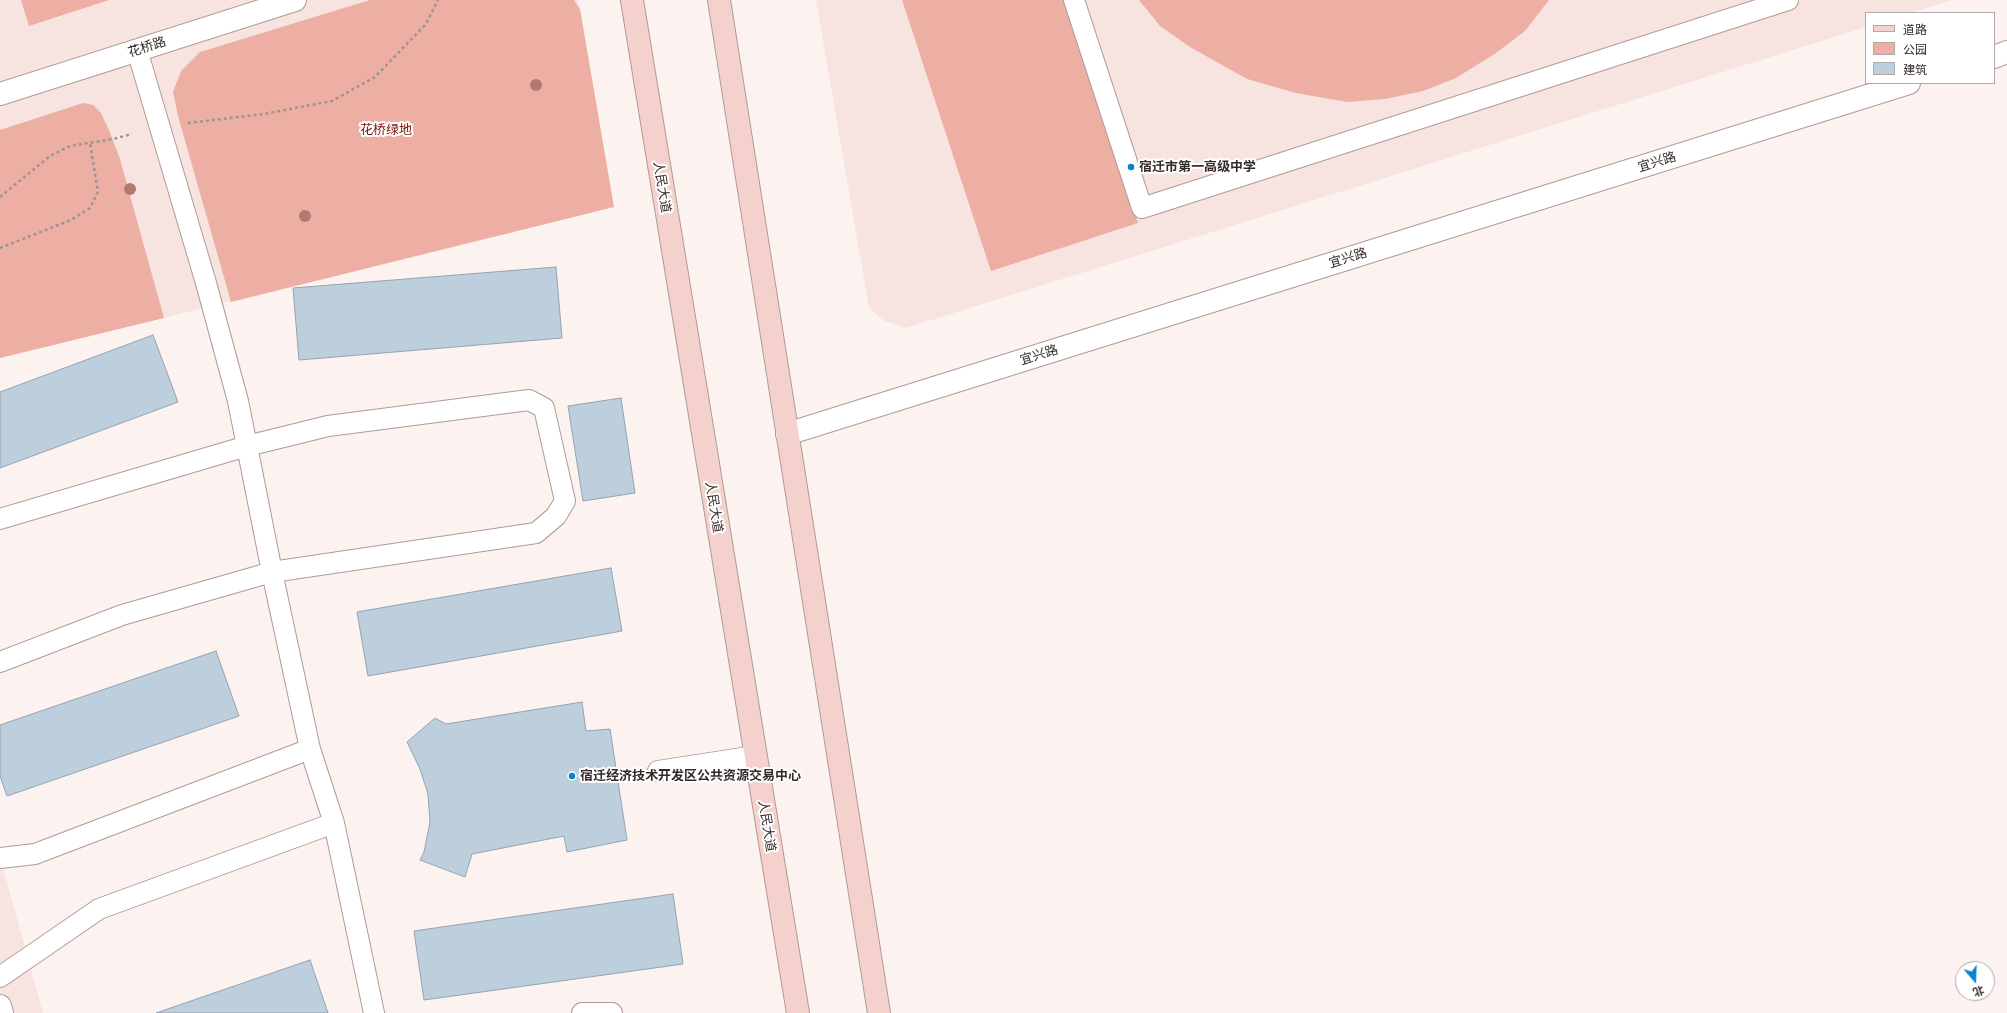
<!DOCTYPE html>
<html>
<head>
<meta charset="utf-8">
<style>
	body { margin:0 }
	#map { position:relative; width:2007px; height:1013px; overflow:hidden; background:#fcf2f0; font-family:"Golos Text","Noto Sans SC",sans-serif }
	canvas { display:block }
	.legend { position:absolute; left:1865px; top:12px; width:130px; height:72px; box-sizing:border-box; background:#fff; border:1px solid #aeaaa9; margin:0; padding:5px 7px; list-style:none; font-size:12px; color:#342b29 }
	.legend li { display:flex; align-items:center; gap:8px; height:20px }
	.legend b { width:20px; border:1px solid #aeaaa9 }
	.north { position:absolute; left:1955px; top:961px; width:40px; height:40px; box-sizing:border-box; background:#fff; border:1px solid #aeaaa9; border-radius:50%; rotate:161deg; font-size:11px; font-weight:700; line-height:16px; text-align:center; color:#342b29 }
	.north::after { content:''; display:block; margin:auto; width:14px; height:18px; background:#0583cb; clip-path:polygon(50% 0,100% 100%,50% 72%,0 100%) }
</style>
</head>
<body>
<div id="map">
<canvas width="2007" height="1013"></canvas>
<ul class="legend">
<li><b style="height:5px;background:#f4d1cc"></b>道路</li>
<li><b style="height:11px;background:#edafa4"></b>公园</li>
<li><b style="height:11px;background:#bdcedd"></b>建筑</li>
</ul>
<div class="north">北</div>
</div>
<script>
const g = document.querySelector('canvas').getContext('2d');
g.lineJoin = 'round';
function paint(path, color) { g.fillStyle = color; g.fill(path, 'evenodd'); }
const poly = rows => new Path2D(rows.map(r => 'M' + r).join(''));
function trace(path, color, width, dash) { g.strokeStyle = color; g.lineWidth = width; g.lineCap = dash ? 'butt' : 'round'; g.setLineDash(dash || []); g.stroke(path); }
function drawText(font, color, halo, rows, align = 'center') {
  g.font = font + ' "Golos Text","Noto Sans SC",sans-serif'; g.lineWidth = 4; g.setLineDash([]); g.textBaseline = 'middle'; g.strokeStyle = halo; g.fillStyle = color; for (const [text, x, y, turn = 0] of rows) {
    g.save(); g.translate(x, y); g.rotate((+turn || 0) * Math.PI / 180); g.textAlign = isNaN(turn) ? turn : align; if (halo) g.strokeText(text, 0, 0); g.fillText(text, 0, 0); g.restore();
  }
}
paint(poly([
	[0,0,578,0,614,207,0,358],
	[816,0,1952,0,1910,13,1866,13,1866,27,906,328,883,320,869,308],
	[0,857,43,1013,0,1013]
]), '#f7e3df');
paint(poly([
	[21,0,109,0,29,26],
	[370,0,574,0,580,9,614,207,231,302,178,116,173,92,181,71,200,52],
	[902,0,1065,0,1138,223,991,271],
	[1139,0,1549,0,1525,31,1496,53,1456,78,1423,91,1385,99,1347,102,1296,93,1247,79,1190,47,1160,26],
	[83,103,93,105,101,113,109,130,120,159,164,318,0,358,0,130]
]), '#edafa4');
const building = poly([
	[556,267,562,338,299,360,293,288,556,267],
	[153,335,178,402,0,468,0,392,153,335],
	[621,398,635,493,583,501,568,406,621,398],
	[611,568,622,631,368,676,357,612,611,568],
	[216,651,239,716,7,796,0,776,0,725,216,651],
	[582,702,586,731,610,729,627,840,567,852,564,836,472,854,465,877,420,860,424,852,430,822,428,794,420,769,407,742,435,718,446,724,582,702],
	[673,894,683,964,424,1000,414,931,673,894],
	[310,960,328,1013,156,1013,310,960]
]);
paint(building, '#bdcedd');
trace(building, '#92a3b1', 1);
const service = poly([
	[1074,0,1142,208,1788,0],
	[137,50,206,283,238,401,272,572,310,749,334,823,374,1013],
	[0,519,247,446,328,426,529,400,544,408,565,501,556,516,536,533,272,572,122,615,0,662],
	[658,771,755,756],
	[0,858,35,854,310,749],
	[0,977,99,909,334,823],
	[582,1013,612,1013]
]);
const minor = poly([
	[1994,57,2007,52],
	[0,94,295,0],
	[787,434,1909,83],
	[0,1006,2,1013]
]);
const secondary = poly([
	[632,0,798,1013],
	[719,0,879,1013]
]);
trace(service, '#b19a96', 22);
trace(minor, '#b19a96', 24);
trace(secondary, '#b19a96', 24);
trace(poly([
	[188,123,264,114,332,101,375,77,426,24,438,0],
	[0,197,50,156,70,146,113,139,132,134],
	[0,248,71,220,90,208,98,192,90,143]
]), '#9e9492', 2.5, [3, 3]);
trace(service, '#fff', 20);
trace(minor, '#fff', 22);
trace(secondary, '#f4d1cc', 22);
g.fillStyle = '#b47872';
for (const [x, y] of [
	[536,85],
	[130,189],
	[305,216]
]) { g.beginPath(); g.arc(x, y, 6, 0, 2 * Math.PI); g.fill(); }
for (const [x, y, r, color] of [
	[1131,167,4,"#0583cb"],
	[572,776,4,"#0583cb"]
]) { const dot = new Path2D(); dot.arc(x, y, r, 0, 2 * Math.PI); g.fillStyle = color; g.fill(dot); trace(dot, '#fff', 1.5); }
drawText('13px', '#342b29', '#fff', [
	["花桥路",147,47,-18],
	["宜兴路",1657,162,-17],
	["人民大道",662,187,81],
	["宜兴路",1348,258,-17],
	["宜兴路",1039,355,-17],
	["人民大道",714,507,81],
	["人民大道",767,826,81]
]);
drawText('13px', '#79150a', '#fff', [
	["花桥绿地",386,130]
]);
drawText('bold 13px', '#342b29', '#fff', [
	["宿迁市第一高级中学",1139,167],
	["宿迁经济技术开发区公共资源交易中心",580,776]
], 'left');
</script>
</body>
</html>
